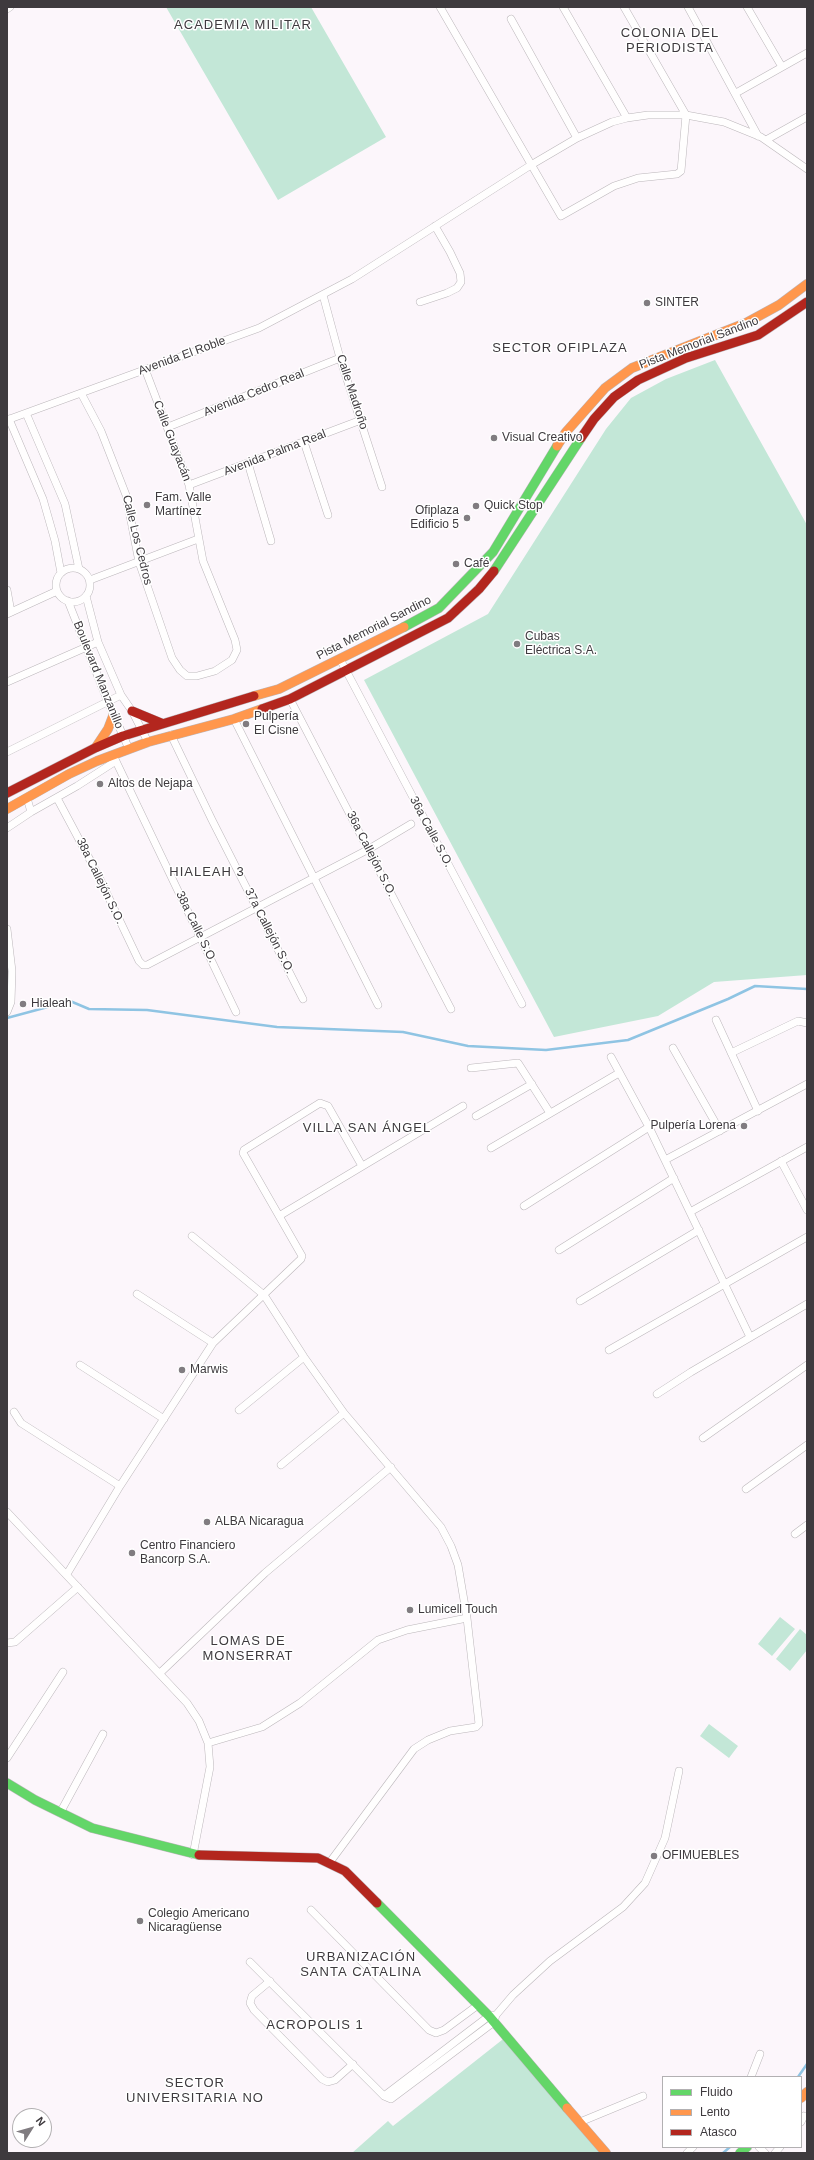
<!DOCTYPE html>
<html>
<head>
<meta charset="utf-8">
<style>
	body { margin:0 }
	#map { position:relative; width:814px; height:2160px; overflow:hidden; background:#fcf6fb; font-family:Arial,sans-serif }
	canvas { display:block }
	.frame { position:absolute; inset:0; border:8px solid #3e3a3e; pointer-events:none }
	.legend { position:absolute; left:662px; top:2076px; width:140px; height:72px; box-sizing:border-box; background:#fff; border:1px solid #b2b0b2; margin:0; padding:5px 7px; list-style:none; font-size:12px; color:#3e3a3e }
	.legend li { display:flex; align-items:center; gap:8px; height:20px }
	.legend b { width:20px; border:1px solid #b2b0b2 }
	.north { position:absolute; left:12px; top:2108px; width:40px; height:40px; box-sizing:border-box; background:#fff; border:1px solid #b2b0b2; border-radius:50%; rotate:53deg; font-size:11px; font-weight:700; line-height:16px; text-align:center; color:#3e3a3e }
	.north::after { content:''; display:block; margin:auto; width:14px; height:18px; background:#807c80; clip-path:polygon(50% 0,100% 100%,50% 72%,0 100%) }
</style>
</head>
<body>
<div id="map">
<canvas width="814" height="2160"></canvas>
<div class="frame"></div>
<ul class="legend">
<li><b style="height:5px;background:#63d668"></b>Fluido</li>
<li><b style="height:5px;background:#ff974d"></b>Lento</li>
<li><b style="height:5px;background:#b3261e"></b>Atasco</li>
</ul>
<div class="north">N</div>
</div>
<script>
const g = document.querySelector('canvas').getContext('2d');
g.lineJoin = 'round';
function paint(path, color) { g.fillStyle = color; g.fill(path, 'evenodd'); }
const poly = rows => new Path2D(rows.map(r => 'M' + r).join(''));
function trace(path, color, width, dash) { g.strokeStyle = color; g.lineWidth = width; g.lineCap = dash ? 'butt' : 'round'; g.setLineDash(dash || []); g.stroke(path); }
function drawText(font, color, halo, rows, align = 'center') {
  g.font = font + ' Arial,sans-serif'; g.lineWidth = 3; g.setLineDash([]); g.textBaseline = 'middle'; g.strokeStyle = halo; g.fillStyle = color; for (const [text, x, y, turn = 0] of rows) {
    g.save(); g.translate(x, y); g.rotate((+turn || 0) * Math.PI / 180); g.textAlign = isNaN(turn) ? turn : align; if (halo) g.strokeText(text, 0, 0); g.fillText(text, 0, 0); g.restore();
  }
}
paint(poly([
	[166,7,311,7,386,137,278,200],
	[715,360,807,525,807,975,714,982,658,1016,554,1037,364,680,488,614,606,429,631,398,666,379],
	[780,1617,795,1629,772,1656,758,1644],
	[800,1629,807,1635,807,1650,790,1671,776,1659],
	[709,1724,738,1746,729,1758,700,1736],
	[507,2036,606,2153,352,2153,388,2121,393,2126]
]), '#c3e7d7');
trace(poly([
	[7,1018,70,1001,89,1009,147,1010,277,1027,403,1032,468,1046,546,1050,628,1040,728,999,755,986,807,989],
	[798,2077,807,2064],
	[723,2153,730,2147]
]), '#8fc4e3', 2.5);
const street = poly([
	[440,7,561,216,614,186,638,178,677,174,681,171,686,115,624,7],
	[563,7,627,118],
	[688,7,758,136],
	[747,7,782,67],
	[7,9,10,7],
	[511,19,577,138],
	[736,93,807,53],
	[766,140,807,117],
	[323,295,340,358,382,487],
	[420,302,447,293,457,288,461,282,460,273,450,252,435,226],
	[81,393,101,431,126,495,139,562,172,658,180,670,187,676,197,676,215,671,232,660,237,650,235,640,203,561,189,485,145,369],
	[26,413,65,504,79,569],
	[9,419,43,499,55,541,61,573],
	[7,420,259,328,352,279,531,165,577,138,612,122,627,118,648,115,686,115,724,122,761,137,807,169],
	[168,427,340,358],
	[304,442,328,515],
	[248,463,271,541],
	[189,485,361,420],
	'56 585a17 17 0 1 1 34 0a17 17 0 1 1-34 0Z',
	[90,580,198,539],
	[7,590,11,612],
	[86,596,98,642,121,695,132,711,148,742],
	[68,601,108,702,129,749],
	[7,614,57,591],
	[340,659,522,1004],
	[7,682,98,642],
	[290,699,451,1009],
	[234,719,378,1005],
	[171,735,212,820,303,999],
	[7,752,121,695],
	[113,755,236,1012],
	[57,798,98,875,139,961,143,965,147,965,369,849,411,824],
	[31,812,77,786,116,761],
	[7,828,31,812,27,798],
	[7,929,12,971,11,1002,7,1012],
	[716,1020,758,1111],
	[673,1048,720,1131],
	[731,1053,798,1021,807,1023],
	[611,1057,649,1127,750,1337],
	[471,1068,518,1063,550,1113],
	[476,1116,532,1084],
	[491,1148,619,1073],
	[665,1160,807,1084],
	[781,1161,807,1210],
	[524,1206,649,1127],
	[690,1212,807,1147],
	[279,1216,463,1106],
	[192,1236,264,1295,304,1357,344,1413,441,1527,451,1546,458,1565,467,1618,479,1724,476,1727,450,1731,428,1740,414,1749,330,1862],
	[559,1250,674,1178],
	[137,1294,213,1343],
	[580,1301,699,1230],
	[609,1350,807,1237],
	[80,1365,164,1419],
	[657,1394,691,1372,807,1304],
	[239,1410,304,1357],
	[14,1412,21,1423,120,1486],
	[703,1438,807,1365],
	[281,1465,344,1413],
	[746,1489,807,1445],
	[7,1512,187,1703,199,1721,208,1743,210,1767,193,1855],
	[795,1534,807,1525],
	[67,1574,120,1486,213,1343,301,1259,302,1256,243,1153,244,1150,320,1103,328,1106,362,1166],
	[7,1643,15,1642,78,1587],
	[160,1673,265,1573,391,1467],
	[208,1743,262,1727,300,1703,378,1640,407,1630,467,1618],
	[7,1758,63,1672],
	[60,1813,103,1734],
	[311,1910,429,2030,436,2033,444,2030,478,2005],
	[250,1962,384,2096,391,2099,494,2022,496,2015,513,1995,550,1961,623,1907,645,1883,665,1838,679,1771],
	[270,1981,252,1996,250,2003,254,2010,322,2079,328,2082,335,2080,353,2064],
	[751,2077,760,2054],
	[384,2096,489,2016,493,2015],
	[580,2122,643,2096],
	[801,2122,804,2116],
	[759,2147,765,2153],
	[687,2153,693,2147],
	[775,2153,780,2147]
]);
const fast = poly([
	[494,571,581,438],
	[404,627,439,608,493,552,557,446],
	[7,1783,35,1800,92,1828,199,1855],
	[377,1903,489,2016,567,2108],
	[740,2153,747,2147]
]);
const slow = poly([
	[557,446,566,432,605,388,632,368,746,323,779,305,807,284],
	[254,696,279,689,404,627],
	[96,747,108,729,113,716],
	[7,809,69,774,97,761,148,742,234,719,262,709],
	[801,2098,807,2092],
	[567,2108,606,2153]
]);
const jam = poly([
	[581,438,594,419,614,397,638,380,686,358,758,335,807,302],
	[262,709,290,699,448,618,479,589,494,571],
	[132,711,161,723],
	[7,793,95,748,123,736,254,696],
	[199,1855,318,1858,345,1871,377,1903]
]);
trace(street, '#bbb6ba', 8);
trace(fast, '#bbb6ba', 10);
trace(slow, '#bbb6ba', 10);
trace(jam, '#bbb6ba', 10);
trace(street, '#fffefe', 7);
trace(fast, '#63d668', 9);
trace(slow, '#ff974d', 9);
trace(jam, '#b3261e', 9);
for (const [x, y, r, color] of [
	[647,303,4,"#807c80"],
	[494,438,4,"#807c80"],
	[147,505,4,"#807c80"],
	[476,506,4,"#807c80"],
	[467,518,4,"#807c80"],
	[456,564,4,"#807c80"],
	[517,644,4,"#807c80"],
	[246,724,4,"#807c80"],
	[100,784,4,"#807c80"],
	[23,1004,4,"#807c80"],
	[744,1126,4,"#807c80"],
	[182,1370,4,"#807c80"],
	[207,1522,4,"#807c80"],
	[132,1553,4,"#807c80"],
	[410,1610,4,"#807c80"],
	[654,1856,4,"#807c80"],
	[140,1921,4,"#807c80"]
]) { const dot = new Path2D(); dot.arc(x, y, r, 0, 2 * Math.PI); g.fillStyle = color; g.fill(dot); trace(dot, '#fff', 1.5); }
drawText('12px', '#3e3a3e', '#fff', [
	["SINTER",655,303],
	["Visual Creativo",502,438],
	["Fam. Valle",155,498],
	["Martínez",155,512],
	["Quick Stop",484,506],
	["Ofiplaza",459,511,"right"],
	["Edificio 5",459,525,"right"],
	["Café",464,564],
	["Cubas",525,637],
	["Eléctrica S.A.",525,651],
	["Pulpería",254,717],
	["El Cisne",254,731],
	["Altos de Nejapa",108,784],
	["Hialeah",31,1004],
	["Pulpería Lorena",736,1126,"right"],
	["Marwis",190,1370],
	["ALBA Nicaragua",215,1522],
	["Centro Financiero",140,1546],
	["Bancorp S.A.",140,1560],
	["Lumicell Touch",418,1610],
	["OFIMUEBLES",662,1856],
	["Colegio Americano",148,1914],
	["Nicaragüense",148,1928]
], 'left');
drawText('12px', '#3e3a3e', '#fff', [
	["Pista Memorial Sandino",699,343,-21],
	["Avenida El Roble",182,356,-20],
	["Calle Madroño",352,392,72],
	["Avenida Cedro Real",254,393,-22],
	["Calle Guayacán",172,441,69],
	["Avenida Palma Real",275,453,-21],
	["Calle Los Cedros",137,540,76],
	["Pista Memorial Sandino",374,628,-27],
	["Boulevard Manzanillo",98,675,68],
	["36a Calle S.O.",431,832,62],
	["36a Callejón S.O.",371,854,63],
	["38a Callejón S.O.",100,881,64],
	["38a Calle S.O.",196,927,64],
	["37a Callejón S.O.",269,931,63]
]);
g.letterSpacing = '1px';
drawText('13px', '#3e3a3e', '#fff', [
	["ACADEMIA MILITAR",243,25],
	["COLONIA DEL",670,33],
	["PERIODISTA",670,48],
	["SECTOR OFIPLAZA",560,348],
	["HIALEAH 3",207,872],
	["VILLA SAN ÁNGEL",367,1128],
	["LOMAS DE",248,1641],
	["MONSERRAT",248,1656],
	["URBANIZACIÓN",361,1957],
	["SANTA CATALINA",361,1972],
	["ACROPOLIS 1",315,2025],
	["SECTOR",195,2083],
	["UNIVERSITARIA NO",195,2098]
]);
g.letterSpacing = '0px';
</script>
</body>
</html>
